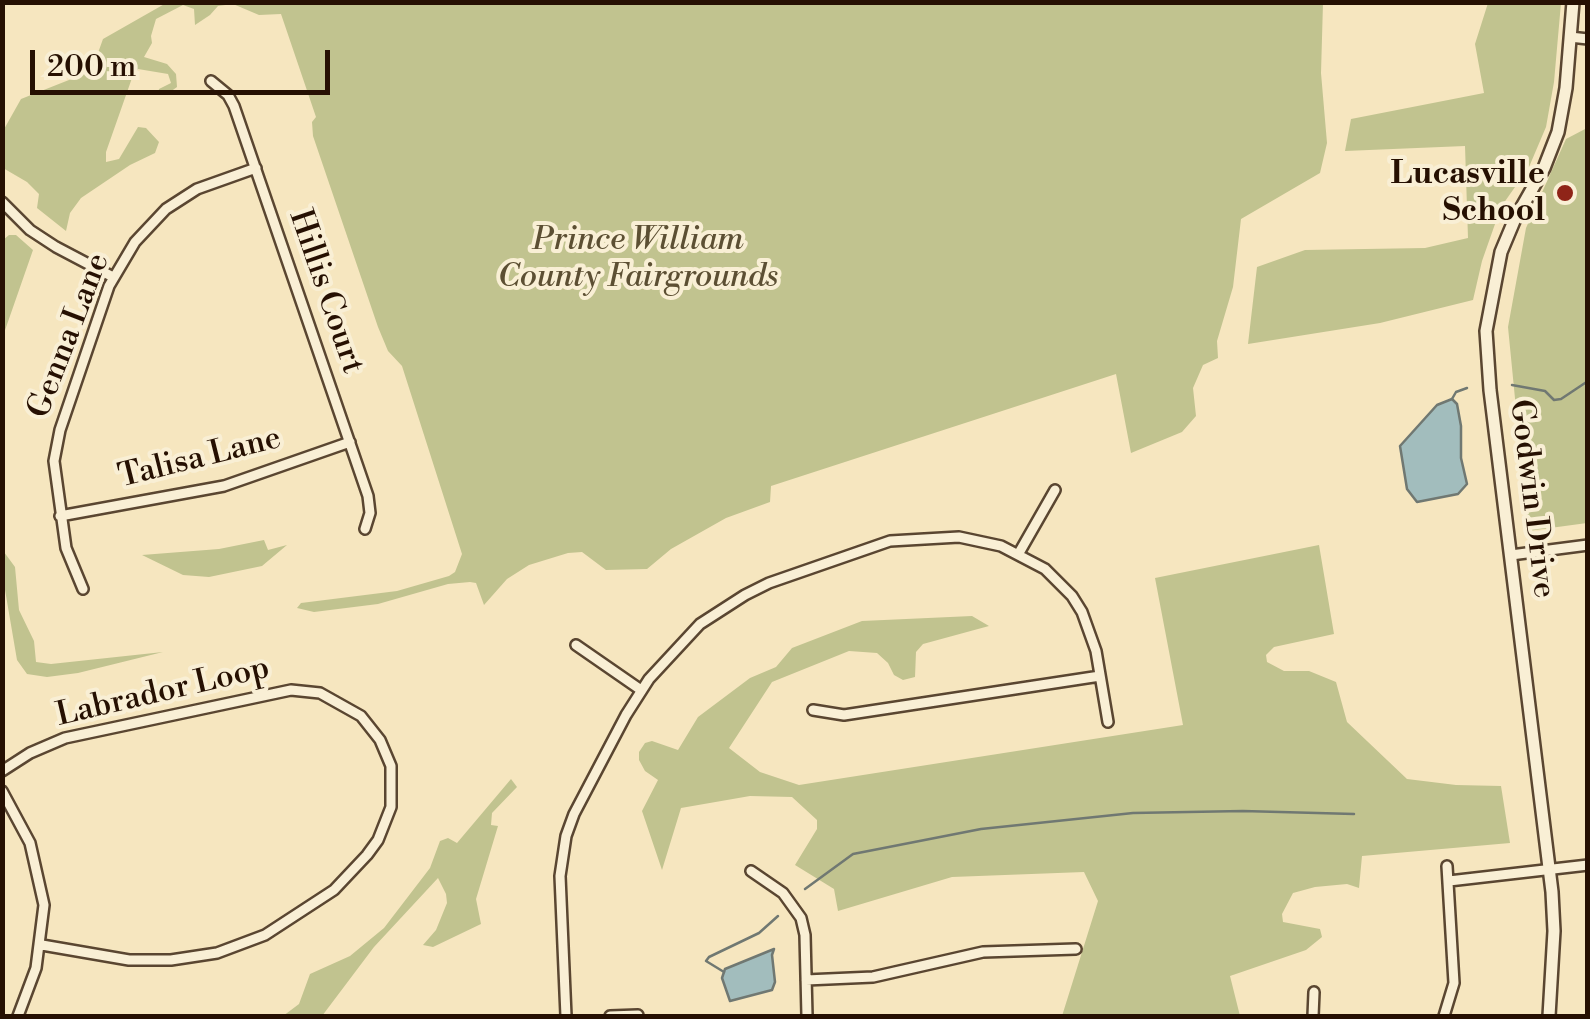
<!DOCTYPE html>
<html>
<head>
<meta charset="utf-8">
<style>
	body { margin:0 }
	#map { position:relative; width:1590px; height:1019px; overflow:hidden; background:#f6e6bf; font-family:"Libre Bodoni",serif }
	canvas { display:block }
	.frame { position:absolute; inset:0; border:5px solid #261002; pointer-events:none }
	.scale { position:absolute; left:30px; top:50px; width:300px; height:45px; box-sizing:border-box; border:5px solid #261002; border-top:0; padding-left:12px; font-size:30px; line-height:35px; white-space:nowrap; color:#261002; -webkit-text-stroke:8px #f9efd5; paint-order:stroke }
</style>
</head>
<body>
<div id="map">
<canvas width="1590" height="1019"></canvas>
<div class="frame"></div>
<div class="scale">200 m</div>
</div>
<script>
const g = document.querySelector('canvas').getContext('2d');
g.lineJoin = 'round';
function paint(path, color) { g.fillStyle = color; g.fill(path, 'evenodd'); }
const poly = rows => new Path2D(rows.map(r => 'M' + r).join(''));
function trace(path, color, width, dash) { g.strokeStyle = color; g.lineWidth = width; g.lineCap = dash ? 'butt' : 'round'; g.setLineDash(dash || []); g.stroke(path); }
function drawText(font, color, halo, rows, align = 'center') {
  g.font = font + ' "Libre Bodoni",serif'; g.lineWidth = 8; g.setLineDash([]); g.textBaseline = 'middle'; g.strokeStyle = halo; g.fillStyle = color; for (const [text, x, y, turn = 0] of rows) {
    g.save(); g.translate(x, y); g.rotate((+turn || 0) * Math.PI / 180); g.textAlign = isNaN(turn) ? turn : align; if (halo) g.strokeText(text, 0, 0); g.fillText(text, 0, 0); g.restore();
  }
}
paint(poly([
	[168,2,1323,3,1321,73,1327,143,1320,173,1241,219,1233,287,1217,341,1218,358,1203,365,1193,388,1196,416,1182,432,1131,453,1116,374,771,486,770,502,726,518,671,549,647,569,606,570,582,552,568,553,529,565,507,579,484,605,476,583,470,582,448,584,378,604,314,612,297,608,301,603,397,591,449,576,455,572,462,554,402,366,388,351,378,327,313,136,312,122,316,117,281,14,259,15,233,4,218,6,210,15,195,25,194,9,183,5,156,19,151,36,152,43,144,57,167,64,176,74,177,87,166,95,158,95,159,89,171,83,168,74,138,69,132,78,106,152,106,162,119,159,138,127,146,128,159,142,155,153,130,165,81,198,70,213,66,231,37,208,39,194,27,182,3,168,3,131,21,99,79,76,94,64,103,39],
	[1488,3,1561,3,1554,82,1546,127,1529,167,1501,207,1482,261,1473,300,1380,323,1248,344,1257,267,1305,250,1425,248,1468,238,1465,146,1345,151,1351,119,1484,93,1475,44],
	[1587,128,1587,523,1528,531,1508,327,1526,228,1566,139],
	[9,235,16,235,33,250,3,336,3,240],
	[264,540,268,550,287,545,262,566,209,577,183,575,142,555,219,549],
	[1319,545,1334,634,1274,647,1266,655,1267,662,1284,671,1309,671,1336,682,1347,722,1407,779,1456,785,1501,786,1510,843,1362,856,1359,888,1347,884,1315,887,1293,893,1282,914,1283,922,1320,929,1322,937,1306,950,1230,976,1240,1016,1062,1016,1098,901,1084,872,952,877,838,911,834,889,795,865,817,829,817,820,792,797,750,796,681,808,662,870,642,811,658,780,645,771,639,760,639,752,645,743,652,741,678,750,698,717,750,678,776,667,792,648,862,621,972,616,989,626,923,644,916,652,915,677,903,680,894,675,888,663,877,653,849,651,772,682,729,748,760,772,799,785,1183,725,1155,578],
	[4,552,15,567,19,610,34,641,36,662,51,664,163,652,78,673,47,677,27,674,17,660,3,578],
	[511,779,517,787,492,813,491,825,498,826,476,899,481,924,433,947,423,945,436,930,447,903,446,894,438,878,374,947,322,1016,283,1016,299,1004,310,974,350,956,384,928,430,868,440,841,448,838,457,843]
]), '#c1c38f');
const water = poly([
	[1452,399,1457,404,1461,426,1461,458,1467,484,1458,494,1417,502,1407,489,1400,446,1437,405,1452,399],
	[774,949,772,955,775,982,772,990,730,1001,722,978,725,969,774,949]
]);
paint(water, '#a2bdbd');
trace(water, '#707872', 2.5);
trace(poly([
	[1512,385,1545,391,1554,400,1561,399,1588,381],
	[1452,399,1456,392,1467,388],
	[805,889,853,854,981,829,1133,813,1243,811,1354,814],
	[724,972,706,961,709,957,759,933,778,916]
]), '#707872', 2.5);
const minor = poly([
	[1570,37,1588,39],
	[211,81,228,95,234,106,368,496,370,513,365,529],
	[2,202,30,230,56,247,113,277],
	[60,516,224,486,350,442],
	[1019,553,1055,490],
	[1511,555,1588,545],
	[83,589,66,548,54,461,60,430,109,286,135,242,166,209,197,189,256,168],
	[576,645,641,690],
	[813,710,844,715,1100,676],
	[2,771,30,753,65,738,291,690,320,693,361,716,380,740,391,766,391,807,378,840,367,855,334,890,265,935,217,953,171,960,129,960,42,945],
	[2,791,30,843,44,905,36,968,18,1016],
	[751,871,783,893,801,918,805,935,807,1016],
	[1449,881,1588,865],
	[806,980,873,977,983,952,1076,949],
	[566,1016,560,876,566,836,574,814,626,715,649,679,700,624,745,595,769,583,890,541,959,537,1001,546,1045,569,1072,596,1082,612,1096,651,1108,722],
	[610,1016,638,1015],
	[1313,1016,1314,992],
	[1444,1016,1454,983,1447,866]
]);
const tertiary = poly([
	[1549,1016,1554,931,1552,892,1490,390,1486,331,1501,252,1514,221,1544,168,1558,132,1566,88,1573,2]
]);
trace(minor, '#5a4631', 14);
trace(tertiary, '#5a4631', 16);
trace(minor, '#f9efd5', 9);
trace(tertiary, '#f9efd5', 11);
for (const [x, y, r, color] of [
	[1565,193,10,"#8f2418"]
]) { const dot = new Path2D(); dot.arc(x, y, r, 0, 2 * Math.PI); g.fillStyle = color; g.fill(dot); trace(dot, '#f9efd5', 4); }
drawText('bold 32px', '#261002', '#f9efd5', [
	["Lucasville",1545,175],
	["School",1545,212]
], 'right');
drawText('italic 32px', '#5c4f33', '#f9efd5', [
	["Prince William",638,241],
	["County Fairgrounds",638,278]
]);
drawText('32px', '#261002', '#f9efd5', [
	["Hillis Court",325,292,71],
	["Genna Lane",70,336,-69],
	["Talisa Lane",200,459,-14],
	["Godwin Drive",1531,499,83],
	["Labrador Loop",163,693,-13]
]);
</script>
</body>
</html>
